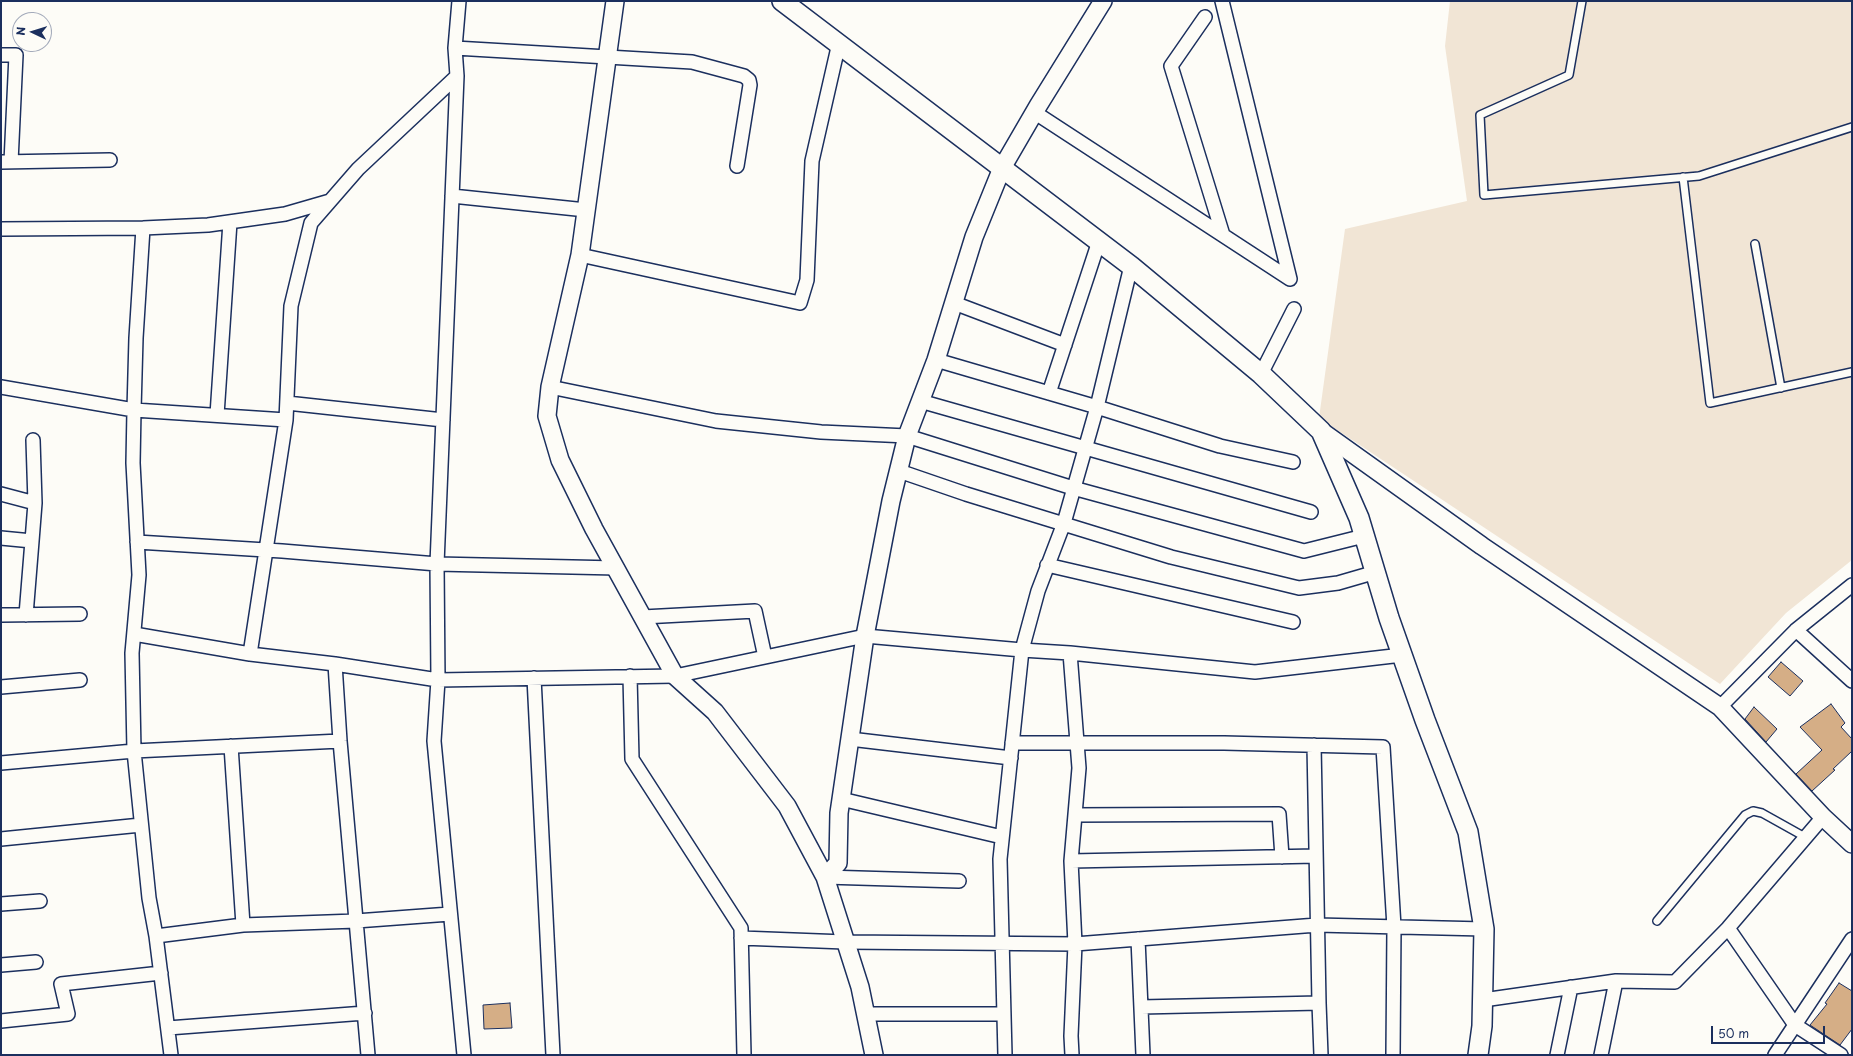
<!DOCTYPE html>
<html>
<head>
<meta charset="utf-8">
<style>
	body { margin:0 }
	#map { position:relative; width:1853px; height:1056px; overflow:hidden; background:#fdfcf7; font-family:"Playpen Sans",sans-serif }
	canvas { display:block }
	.frame { position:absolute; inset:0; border:2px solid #1b2f5e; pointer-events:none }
	.north { position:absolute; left:12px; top:12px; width:40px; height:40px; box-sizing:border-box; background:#fdfcf7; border:1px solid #a3aaba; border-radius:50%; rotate:274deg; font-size:11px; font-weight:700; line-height:16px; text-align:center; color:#1b2f5e }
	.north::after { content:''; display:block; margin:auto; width:14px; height:18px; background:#1b2f5e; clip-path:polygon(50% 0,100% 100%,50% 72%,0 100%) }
	.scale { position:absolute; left:1711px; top:1026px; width:114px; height:18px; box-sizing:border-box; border:2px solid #1b2f5e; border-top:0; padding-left:5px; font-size:12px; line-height:14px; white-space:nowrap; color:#1b2f5e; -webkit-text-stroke:3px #fdfcf7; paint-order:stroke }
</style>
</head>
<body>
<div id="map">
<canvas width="1853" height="1056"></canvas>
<div class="frame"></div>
<div class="north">N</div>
<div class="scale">50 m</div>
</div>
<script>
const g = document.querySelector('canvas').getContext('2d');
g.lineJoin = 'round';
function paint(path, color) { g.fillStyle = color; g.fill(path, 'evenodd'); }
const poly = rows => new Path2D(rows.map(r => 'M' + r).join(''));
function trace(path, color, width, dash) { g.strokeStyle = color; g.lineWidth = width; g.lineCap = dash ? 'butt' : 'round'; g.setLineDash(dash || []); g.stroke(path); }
paint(poly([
	[1450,1,1852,1,1852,560,1786,613,1720,684,1319,418,1345,229,1467,201,1445,46]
]), '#f1e5d5');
const building = poly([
	[1781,662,1803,681,1790,696,1768,677,1781,662],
	[1831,704,1845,723,1841,727,1852,739,1852,751,1833,769,1835,770,1812,791,1796,774,1822,750,1800,727,1831,704],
	[1754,707,1777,729,1766,742,1745,719,1754,707],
	[1839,983,1852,991,1852,1029,1840,1045,1810,1025,1827,1004,1825,1003,1839,983],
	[510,1003,512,1028,484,1029,483,1005,510,1003]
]);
paint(building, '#d5ae86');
trace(building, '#1b2f5e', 1);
const service = poly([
	[1582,1,1569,75,1480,115,1484,195,1699,176,1852,127],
	[1683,177,1710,403,1852,372],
	[1755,244,1781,388],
	[1657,921,1745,815,1753,811,1762,813,1805,837]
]);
const minor = poly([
	[459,1,455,48,457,76,437,564,438,680,434,741,464,1055],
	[1222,1,1290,279],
	[1205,17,1171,66,1223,235],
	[455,48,692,62,744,76,749,80,750,85,737,166],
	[1,55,16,55,11,162],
	[1034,112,1290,279],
	[1,162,110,160],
	[452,196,586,210],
	[143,228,136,338,134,410,133,463,139,575,132,653,134,751,149,898,156,936,171,1055],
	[1,229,143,228,208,225,285,214,330,201],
	[580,255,800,303,807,280,812,161,839,43],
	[954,303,1065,345],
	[936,360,1097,407,1220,446,1293,462],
	[1261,374,1294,309],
	[1,387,134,410,286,420],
	[550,387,716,421,821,432,907,436,1073,488,1304,551,1364,536],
	[1049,393,1099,241],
	[920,401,1311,512],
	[287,403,443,420],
	[217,415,230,222],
	[899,471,966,494,1171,557,1299,588,1338,583,1376,572],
	[1,494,35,503],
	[1,538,32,541,35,503,33,440],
	[137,542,282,551,437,564,617,568],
	[1047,565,1293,622],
	[1,615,80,614],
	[26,615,32,541],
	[643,617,755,611,765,657],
	[1796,630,1852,681],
	[134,634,250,654,335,664,438,680,675,676,865,636,1022,650,1070,653,1255,672,1402,655],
	[1070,653,1079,768,1071,861,1075,944,1071,1036,1072,1055],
	[250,654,286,420,291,306,311,223,358,169,457,76],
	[335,664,340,741,368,1055],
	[630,676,632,759,741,928,744,1055],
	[534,678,553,1055],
	[1,687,80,680],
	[1720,707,1796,630,1852,585],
	[850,739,1011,758],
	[1012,743,1224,743,1383,747,1394,927,1393,1055],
	[1314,745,1319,1003,1321,1055],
	[231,746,243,925],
	[1,763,134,751,340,741],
	[841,799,1002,837],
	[1075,815,1279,814,1282,857],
	[1,839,141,825],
	[1071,861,1316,856],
	[825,877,959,881],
	[1,904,40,901],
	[1728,928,1795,1025,1841,1055],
	[156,936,243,925,356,921,450,914],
	[741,938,845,942,1075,944,1317,925,1484,929],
	[1138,939,1143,1055],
	[1,965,36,962],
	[1483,1000,1616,981],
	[1141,1007,1319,1003],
	[865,1014,1004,1014],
	[1,1021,68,1014,61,984,161,973],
	[168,1028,365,1013],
	[1005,1055,1000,859,1022,650,1038,591,1064,523,1097,407,1131,266],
	[1557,1055,1571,987],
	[1601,1055,1616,981,1675,982,1728,928,1823,817],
	[1775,1055,1852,939]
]);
const tertiary = poly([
	[615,1,580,255,550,387,547,416,560,460,594,529,675,676,715,712,787,806,825,877,860,987,874,1055],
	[1321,431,1482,546,1720,707,1823,817,1852,844],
	[825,877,838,863,839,813,865,636,891,501,907,436,936,360,974,237,1002,168,1038,106,1103,1]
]);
const secondary = poly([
	[782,1,1131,266,1261,374,1321,431,1359,518,1389,618,1425,720,1468,832,1484,929,1482,1026,1478,1055]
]);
trace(service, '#1b2f5e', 10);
trace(minor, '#1b2f5e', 16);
trace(tertiary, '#1b2f5e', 20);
trace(secondary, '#1b2f5e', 22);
trace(service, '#fdfcf7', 7);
trace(minor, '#fdfcf7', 13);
trace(tertiary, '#fdfcf7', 17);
trace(secondary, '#fdfcf7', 19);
</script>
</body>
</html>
